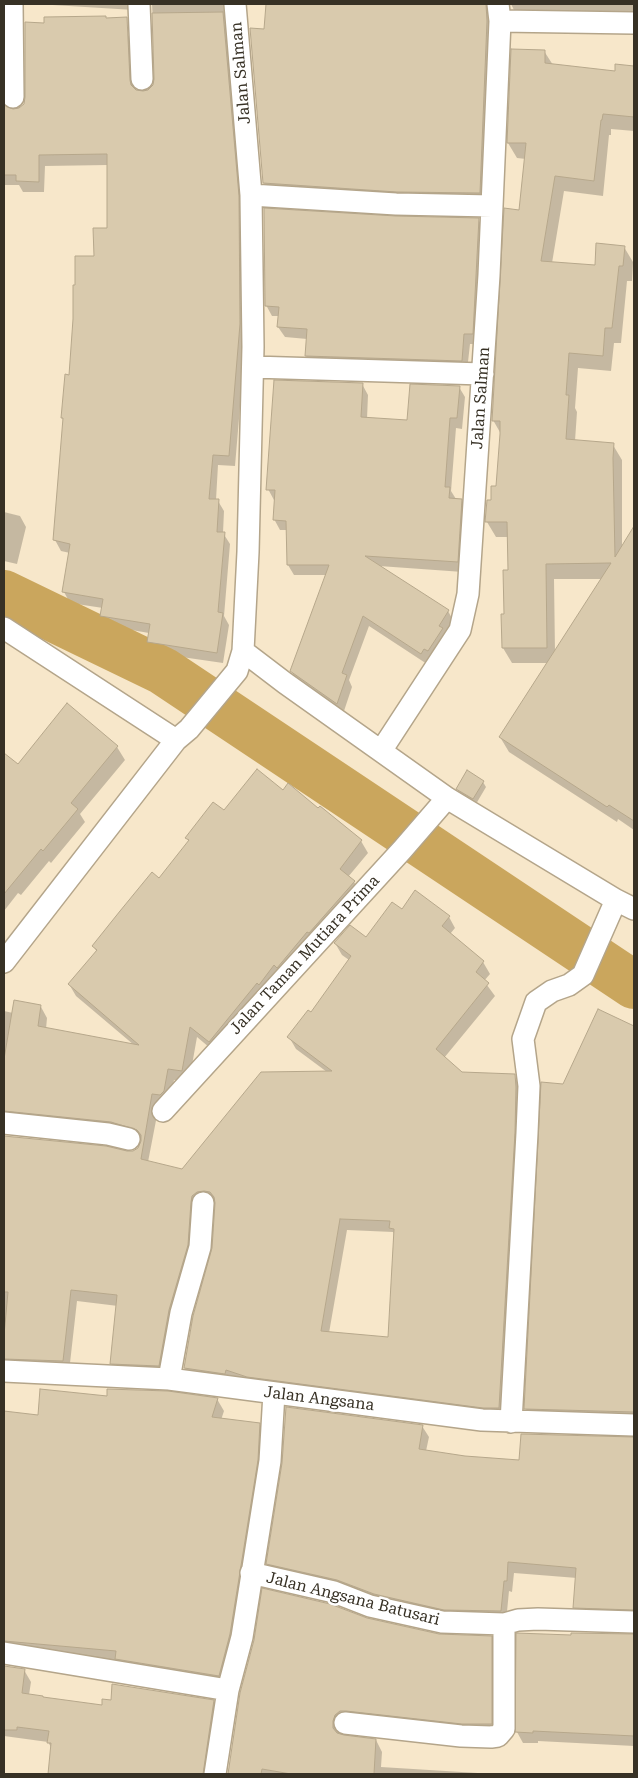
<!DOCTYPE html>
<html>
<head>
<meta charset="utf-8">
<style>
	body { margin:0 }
	#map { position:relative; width:638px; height:1778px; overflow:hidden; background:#f7e7ca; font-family:"Roboto Serif",serif }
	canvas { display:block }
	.frame { position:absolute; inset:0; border:5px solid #373125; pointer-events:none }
</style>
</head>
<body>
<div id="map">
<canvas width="638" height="1778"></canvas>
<div class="frame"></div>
</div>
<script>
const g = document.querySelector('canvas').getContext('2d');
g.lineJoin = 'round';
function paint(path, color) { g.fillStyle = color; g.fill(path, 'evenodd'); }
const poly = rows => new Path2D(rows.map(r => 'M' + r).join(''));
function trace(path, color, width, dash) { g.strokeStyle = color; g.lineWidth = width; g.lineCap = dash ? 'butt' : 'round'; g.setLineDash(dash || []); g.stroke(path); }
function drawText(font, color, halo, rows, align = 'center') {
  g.font = font + ' "Roboto Serif",serif'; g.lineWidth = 5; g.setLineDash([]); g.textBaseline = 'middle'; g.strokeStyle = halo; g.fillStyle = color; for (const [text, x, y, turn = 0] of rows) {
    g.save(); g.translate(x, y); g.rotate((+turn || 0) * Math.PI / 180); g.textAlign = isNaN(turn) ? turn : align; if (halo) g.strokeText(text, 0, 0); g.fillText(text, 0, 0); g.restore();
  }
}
paint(poly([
	[36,4,139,4,134,10],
	[152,4,229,4,244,207,246,336,235,466,218,465,216,500,218,501,224,511,223,533,230,544,224,616,229,625,223,663,154,653,148,642,149,633,108,626,101,615,103,608,70,603,64,592,70,553,61,551,55,540,64,421,62,418,70,376,76,286,95,257,109,229,108,165,45,166,44,192,23,192,19,185,4,185,4,42,5,44,7,109,20,109,127,33,133,44,135,91,143,93,150,90,154,85,156,79],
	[267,4,487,4,492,12,486,204,270,194,264,183],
	[511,4,634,4,634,21,518,18],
	[544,51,553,65,616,72,616,65,634,67,634,131,611,129,611,135,609,135,603,196,564,191,552,263,596,267,624,247,633,262,632,281,627,281,621,343,614,343,611,371,578,368,575,408,577,412,575,441,613,445,622,460,622,547,634,529,634,830,618,819,617,822,509,752,500,737,548,663,512,663,503,648,509,571,509,537,496,537,487,522,497,488,501,434,493,420,526,159,517,158,508,143],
	[554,579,602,579,555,652],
	[478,219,484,230,478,344,470,344,467,371,312,366,306,356,307,339,285,337,278,327,279,316,272,316,266,305],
	[362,384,368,395,367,419,408,422,459,387,465,397,462,429,456,428,451,491,456,499,461,500,467,510,463,572,379,566,448,611,454,622,427,664,369,626,349,680,352,687,343,714,297,681,291,671,326,575,294,575,288,565,287,530,280,530,274,519,276,500,274,500,268,489],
	[4,512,20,516,26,527,17,564,4,561],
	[67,705,117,747,125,760,80,814,85,822,51,863,49,861,21,895,18,893,4,911,4,754,18,766],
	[483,782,486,787,476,804,460,794,457,789],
	[283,791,318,809,320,807,361,841,368,853,348,877,354,882,361,893,216,1053,197,1037,189,1082,174,1080,170,1103,159,1105,148,1162,182,1170,327,1072,296,1049,289,1037,311,1014,349,960,342,955,335,943,366,939,402,911,449,917,455,928,450,934,483,962,490,974,484,981,495,996,444,1058,461,1073,514,1076,521,1087,505,1419,192,1380,185,1368,214,1248,217,1204,212,1202,165,1377,118,1375,111,1363,118,1306,77,1301,69,1372,4,1372,4,1137,106,1148,126,1152,133,1152,139,1148,142,1140,118,1133,4,1124,4,1011,13,1013,41,1007,47,1018,46,1029,134,1045,76,996,69,984,97,952,93,946,159,880,189,842,187,838,224,812],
	[347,1230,393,1232,395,1236,390,1338,329,1333],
	[599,1010,634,1027,634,1423,532,1419,526,1409,564,1085],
	[108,1398,217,1399,224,1411,221,1420,259,1424,266,1436,225,1687,4,1654,4,1413,39,1417],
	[422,1426,429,1437,426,1451,465,1457,520,1462,522,1435,634,1439,634,1620,580,1618,574,1607,577,1578,514,1573,512,1592,509,1591,506,1622,450,1620,274,1574,268,1563],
	[367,1619,439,1635,491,1637,497,1649,497,1735,341,1727,338,1735,376,1740,382,1752,381,1767,494,1774,229,1774,241,1693],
	[572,1634,634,1636,634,1746,538,1741,538,1743,523,1743,517,1732,518,1635,572,1636],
	[4,1667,24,1670,31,1682,29,1695,43,1698,103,1706,213,1701,220,1713,210,1774,49,1774,52,1749,48,1742,4,1736],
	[634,1747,634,1774,633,1774]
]), '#0003');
trace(poly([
	[4,594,163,671,634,985]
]), '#caa65d', 48);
const building = poly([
	[266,4,486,4,487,21,480,193,397,192,263,183,250,28,264,29,266,4],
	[223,12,239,196,240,324,229,456,213,455,209,499,219,499,217,532,225,532,218,612,223,613,217,653,147,642,150,624,100,616,103,599,62,592,70,544,53,540,63,418,61,418,65,374,69,375,73,319,73,285,75,285,75,256,94,256,93,228,107,228,107,154,39,155,39,182,16,181,16,175,4,175,4,105,13,109,19,108,24,104,25,97,25,22,44,23,44,17,106,16,106,18,127,17,130,80,131,85,136,90,143,91,148,90,153,85,154,79,152,13,223,12],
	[511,49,545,50,545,63,615,71,615,64,634,66,634,117,603,114,602,120,601,120,594,181,555,176,541,261,595,265,596,243,625,246,623,266,619,266,612,328,605,328,603,356,569,353,566,395,569,395,566,439,614,443,613,458,615,557,634,526,634,821,609,805,607,807,499,737,611,563,546,564,547,648,502,648,501,614,504,614,503,570,508,570,507,522,485,522,487,500,491,500,491,486,496,486,500,434,500,421,492,421,504,208,519,210,526,143,507,143,511,49],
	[264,208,396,216,479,218,473,334,464,334,462,361,305,356,307,329,277,327,279,307,265,306,264,208],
	[274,380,363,383,361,417,407,420,410,384,460,386,457,418,450,418,445,487,450,487,449,498,462,499,458,562,365,556,449,610,439,626,443,628,428,651,424,649,421,654,363,616,342,673,347,675,337,704,290,671,329,565,287,565,286,521,273,520,275,490,266,490,274,380],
	[67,703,118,746,71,803,78,809,43,851,41,849,4,894,4,753,18,764,67,703],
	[257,769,283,790,288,783,318,808,320,806,362,840,340,869,355,881,309,933,307,932,277,968,274,965,259,985,257,983,209,1042,190,1027,182,1071,168,1069,164,1091,160,1095,152,1094,141,1159,182,1169,261,1072,332,1071,287,1037,308,1010,311,1012,351,956,334,943,350,925,366,937,392,902,402,909,415,890,450,916,442,926,484,961,476,972,489,983,436,1049,462,1072,515,1074,516,1087,515,1132,499,1408,483,1408,247,1377,226,1370,225,1374,184,1368,193,1316,212,1248,215,1203,214,1197,210,1192,204,1191,197,1192,192,1196,191,1202,188,1245,169,1310,159,1366,110,1364,117,1295,71,1290,63,1361,4,1359,4,1335,8,1292,4,1292,4,1136,106,1146,127,1151,133,1151,138,1148,141,1141,141,1135,137,1130,111,1122,4,1111,4,1059,14,1000,41,1005,38,1026,139,1045,68,984,97,950,92,946,120,911,152,872,159,878,189,840,185,838,213,802,224,810,257,769],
	[340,1219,390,1221,389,1228,394,1229,388,1337,321,1331,340,1219],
	[467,770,484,781,473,799,456,789,467,770],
	[598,1009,634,1026,634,1412,524,1409,541,1082,563,1084,598,1009],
	[40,1389,107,1396,107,1389,168,1391,218,1398,212,1417,260,1423,258,1460,230,1634,219,1676,115,1659,116,1651,4,1641,4,1411,38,1415,40,1389],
	[286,1407,423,1425,419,1449,465,1456,519,1460,521,1434,634,1437,634,1610,573,1608,576,1568,508,1562,507,1581,504,1581,501,1611,444,1610,374,1594,337,1580,266,1564,282,1463,286,1407],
	[262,1588,330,1604,367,1618,439,1634,492,1636,492,1724,462,1724,346,1711,340,1711,335,1715,333,1721,333,1728,337,1733,344,1735,376,1739,374,1774,291,1774,262,1769,261,1774,228,1774,240,1693,254,1640,262,1588],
	[516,1633,571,1635,571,1633,634,1634,634,1736,533,1731,533,1733,515,1732,516,1633],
	[4,1666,25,1669,22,1693,43,1696,43,1697,102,1705,102,1699,111,1700,112,1684,214,1700,203,1774,48,1774,51,1743,47,1743,49,1731,17,1727,17,1730,4,1730,4,1666]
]);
paint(building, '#d9caad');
trace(building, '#b6a78b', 1);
const minor = poly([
	[12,4,13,97],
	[139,4,142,79],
	[500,21,634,23],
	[251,195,396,204,492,206],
	[253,367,483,374],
	[4,628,176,740],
	[243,651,285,683,447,798,616,900,634,909],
	[381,751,460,630,468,594,489,275,500,21,498,4],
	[4,962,176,740,189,729,237,671,243,651,248,552,253,347,251,195,235,4],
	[163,1111,402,850,447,798],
	[4,1123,108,1134,129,1139],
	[4,1371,169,1379,482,1420,634,1425],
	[169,1379,181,1313,200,1247,203,1203],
	[511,1422,527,1133,529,1086,523,1039,536,1002,552,991,569,985,583,975,616,900],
	[251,1573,334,1592,370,1606,442,1622,504,1624,518,1620,538,1619,634,1622],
	[4,1653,228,1690],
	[345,1723,461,1736,491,1737,498,1736,504,1729,504,1624],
	[215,1774,228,1690,242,1637,270,1461,274,1393]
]);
trace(minor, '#b4a58a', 24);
trace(minor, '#fff', 21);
drawText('16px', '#373125', '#fff', [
	["Jalan Salman",241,73,-95],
	["Jalan Salman",481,398,-86],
	["Jalan Taman Mutiara Prima",305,955,-47],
	["Jalan Angsana",319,1399,7],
	["Jalan Angsana Batusari",353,1599,14]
]);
</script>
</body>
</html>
